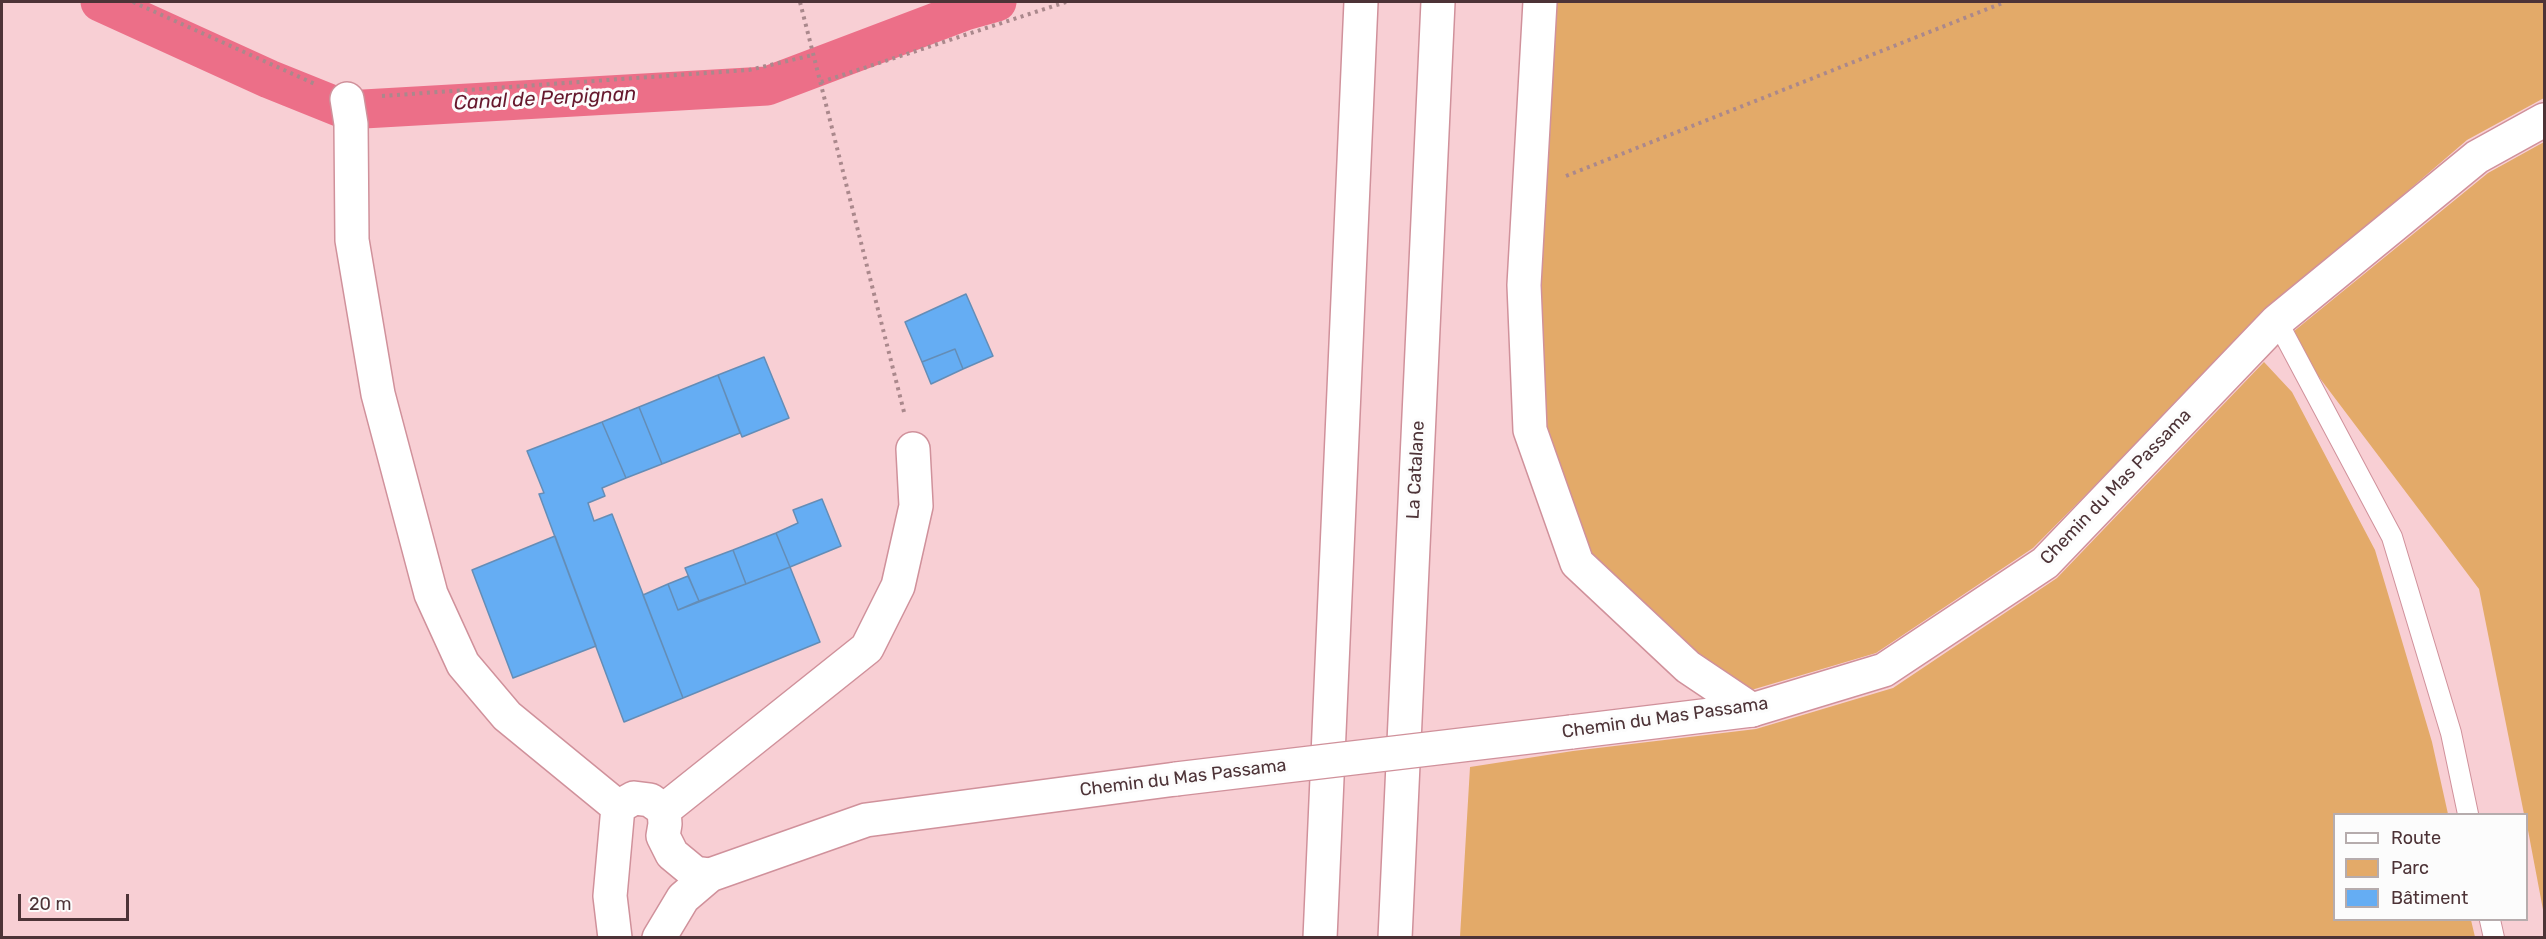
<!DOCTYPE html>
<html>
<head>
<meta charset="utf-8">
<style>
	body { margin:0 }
	#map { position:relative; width:2546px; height:939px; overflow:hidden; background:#f8cfd4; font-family:Rubik,sans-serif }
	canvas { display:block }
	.frame { position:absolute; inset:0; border:3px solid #4d3337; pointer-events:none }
	.legend { position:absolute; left:2333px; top:813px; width:195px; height:108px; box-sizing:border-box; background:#fcfcfc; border:2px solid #b6acad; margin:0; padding:8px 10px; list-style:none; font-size:18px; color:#4d3337 }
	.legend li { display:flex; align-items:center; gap:12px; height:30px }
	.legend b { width:30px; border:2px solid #b6acad }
	.scale { position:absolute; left:18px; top:894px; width:111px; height:27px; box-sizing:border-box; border:3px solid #4d3337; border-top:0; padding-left:8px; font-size:18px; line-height:21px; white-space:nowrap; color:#4d3337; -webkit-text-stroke:4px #fcfcfc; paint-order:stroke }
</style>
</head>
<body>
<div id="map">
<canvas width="2546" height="939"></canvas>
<div class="frame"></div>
<ul class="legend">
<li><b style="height:8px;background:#fff"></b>Route</li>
<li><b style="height:16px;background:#e3aa69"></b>Parc</li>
<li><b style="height:16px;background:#65adf3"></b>Bâtiment</li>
</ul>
<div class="scale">20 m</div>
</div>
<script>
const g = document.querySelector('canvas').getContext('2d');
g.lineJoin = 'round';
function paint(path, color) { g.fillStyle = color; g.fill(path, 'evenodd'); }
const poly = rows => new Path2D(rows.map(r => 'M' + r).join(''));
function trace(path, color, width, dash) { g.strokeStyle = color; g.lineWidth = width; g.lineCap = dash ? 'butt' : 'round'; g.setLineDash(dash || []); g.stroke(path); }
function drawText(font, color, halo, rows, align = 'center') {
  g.font = font + ' Rubik,sans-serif'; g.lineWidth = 6; g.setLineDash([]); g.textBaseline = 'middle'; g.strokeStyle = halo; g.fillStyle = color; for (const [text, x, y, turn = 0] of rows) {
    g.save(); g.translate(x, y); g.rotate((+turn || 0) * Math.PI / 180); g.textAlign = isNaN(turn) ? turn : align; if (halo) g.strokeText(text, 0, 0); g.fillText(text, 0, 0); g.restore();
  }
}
paint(poly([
	[1556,2,2544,2,2544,98,2467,140,2269,310,2033,548,1876,653,1748,691,1698,654,1591,554,1546,426,1541,286,1544,192],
	[2544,142,2544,915,2527,825,2526,814,2524,814,2479,589,2288,336,2488,173],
	[2264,362,2292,392,2375,550,2432,742,2448,814,2334,814,2334,920,2471,920,2475,937,1460,937,1470,767,1573,751,1756,729,1893,688,2057,578]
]), '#e3aa69');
trace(poly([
	[100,2,269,79,346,110,767,86,965,11,997,2]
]), '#ec6f88', 39);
const building = poly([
	[966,294,993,356,963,369,955,349,922,362,905,322,966,294],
	[955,349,963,369,931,384,922,362,955,349],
	[764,357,789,418,742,437,718,375,764,357],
	[718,375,740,433,662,464,639,407,718,375],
	[639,407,662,464,626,478,602,422,639,407],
	[602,422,626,478,602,488,605,496,588,503,594,521,612,514,683,698,624,722,539,494,544,493,527,451,602,422],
	[822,499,841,546,790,567,776,533,798,523,793,510,822,499],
	[776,533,790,567,746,584,733,550,776,533],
	[555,536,596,646,513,678,472,570,555,536],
	[733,550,746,584,699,601,685,568,733,550],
	[790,567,820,642,683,698,643,595,668,584,678,610,790,567],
	[688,576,699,601,678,610,668,584,688,576]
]);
paint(building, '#65adf3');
trace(building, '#648db6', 1.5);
const lane = poly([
	[2277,321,2392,537,2451,733,2468,814],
	[2490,920,2494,938]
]);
const street = poly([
	[1540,2,1524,285,1530,430,1577,563,1688,667,1752,710],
	[347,99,351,124,352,240,378,394,431,594,463,664,507,716,618,807],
	[664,810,867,648,898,586,916,506,913,449],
	[615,938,610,896,618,807,634,798,650,800,664,810,665,824,663,836,672,854,695,873,710,875]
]);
const secondary = poly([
	[1571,732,1752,710,1884,670,2045,563,2277,321,2477,157,2544,120],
	[659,938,683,898,710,875,866,820,1176,779]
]);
const highway = poly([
	[1320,938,1361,2],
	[1395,938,1438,2]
]);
trace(lane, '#d0919b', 22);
trace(street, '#d0919b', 36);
trace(secondary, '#d0919b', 36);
trace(highway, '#d0919b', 36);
trace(poly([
	[133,2,315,84],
	[800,2,905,416],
	[821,82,1066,2],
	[382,96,749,70,813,55],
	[1566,176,2005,2]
]), '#aa888c', 4, [3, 4.5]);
trace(lane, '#fff', 20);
trace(street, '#fff', 33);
trace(secondary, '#fff', 33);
trace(highway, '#fff', 33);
const secondaryBridge = poly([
	[1176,779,1571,732]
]);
trace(secondaryBridge, '#d0919b', 36, []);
trace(secondaryBridge, '#fff', 33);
drawText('18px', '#4d3337', '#fcfcfc', [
	["La Catalane",1416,470,-87],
	["Chemin du Mas Passama",2116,487,-46],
	["Chemin du Mas Passama",1665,718,-8],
	["Chemin du Mas Passama",1183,778,-7]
]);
drawText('italic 20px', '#66182d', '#fcfcfc', [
	["Canal de Perpignan",545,99,-3]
]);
</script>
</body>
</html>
